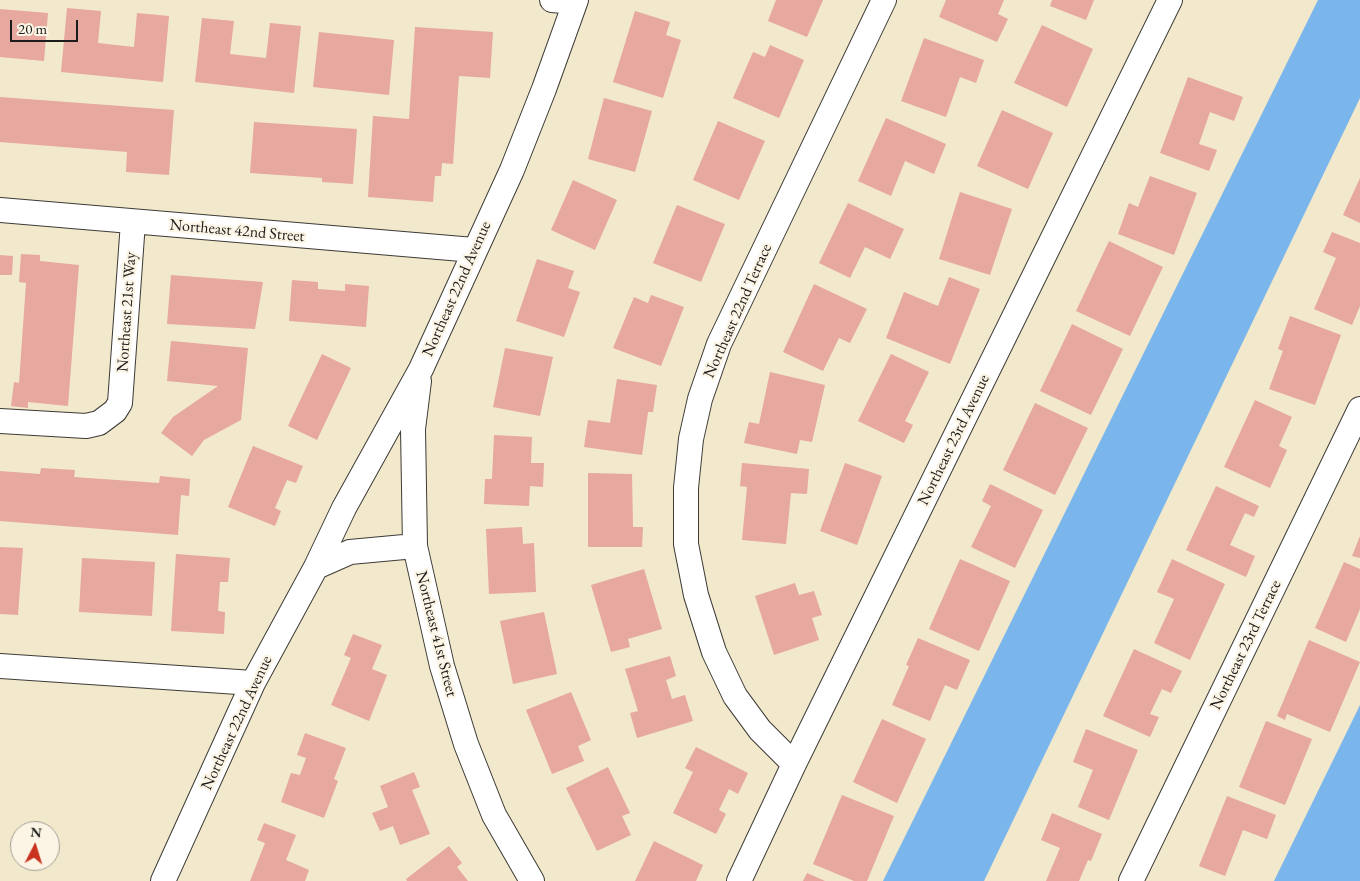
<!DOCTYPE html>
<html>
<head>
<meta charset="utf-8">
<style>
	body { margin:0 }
	#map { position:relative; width:1360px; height:881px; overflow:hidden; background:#f2e8cb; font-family:"EB Garamond",serif }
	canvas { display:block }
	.north { position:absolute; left:10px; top:821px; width:50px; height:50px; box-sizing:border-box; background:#fcf5e5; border:1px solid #a29e95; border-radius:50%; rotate:5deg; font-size:14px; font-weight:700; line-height:20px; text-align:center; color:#1c1c1c }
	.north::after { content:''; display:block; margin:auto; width:18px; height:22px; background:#c8321e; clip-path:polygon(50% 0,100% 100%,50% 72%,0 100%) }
	.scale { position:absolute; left:10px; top:20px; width:68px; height:22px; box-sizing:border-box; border:2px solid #1c1c1c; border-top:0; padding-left:6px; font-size:15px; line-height:18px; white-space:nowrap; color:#1c1c1c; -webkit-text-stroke:4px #fcf5e5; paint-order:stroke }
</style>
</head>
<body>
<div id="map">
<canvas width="1360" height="881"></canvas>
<div class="north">N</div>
<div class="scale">20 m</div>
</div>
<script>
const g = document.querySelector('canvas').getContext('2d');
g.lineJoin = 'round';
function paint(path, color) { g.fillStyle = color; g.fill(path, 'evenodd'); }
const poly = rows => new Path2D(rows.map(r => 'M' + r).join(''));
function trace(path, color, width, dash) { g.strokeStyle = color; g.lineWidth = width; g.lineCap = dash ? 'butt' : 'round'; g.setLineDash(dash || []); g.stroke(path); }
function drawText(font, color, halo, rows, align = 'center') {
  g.font = font + ' "EB Garamond",serif'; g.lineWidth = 4.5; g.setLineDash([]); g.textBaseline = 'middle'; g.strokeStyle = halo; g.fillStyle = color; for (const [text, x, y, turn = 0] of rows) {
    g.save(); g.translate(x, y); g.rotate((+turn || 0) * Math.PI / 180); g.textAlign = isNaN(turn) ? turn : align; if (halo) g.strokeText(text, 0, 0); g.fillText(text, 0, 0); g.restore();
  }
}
paint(poly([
	[1318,0,1360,0,1360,98,984,881,883,881],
	[1360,705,1360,881,1274,881]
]), '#7ab6ec');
paint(poly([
	[776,0,823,0,807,37,768,21],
	[946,0,1004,0,998,14,1008,19,997,42,939,17],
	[1052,0,1094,0,1086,20,1050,6],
	[67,8,101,11,98,43,134,47,137,13,169,16,163,82,61,72],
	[0,9,48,13,44,61,0,57],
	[635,11,670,22,666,35,681,40,663,98,613,82],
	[202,18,234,21,230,54,266,58,270,23,301,26,294,93,195,82],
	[1042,25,1093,49,1067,107,1014,83],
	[415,27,493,32,490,78,459,76,453,164,442,163,441,176,435,176,433,202,368,197,373,116,409,119],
	[319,32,394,40,389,95,313,87],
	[924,38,984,60,976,83,960,77,946,117,901,101],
	[770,45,804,60,779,118,733,98,753,52,765,57],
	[1188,77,1243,97,1234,121,1210,112,1199,144,1217,150,1209,171,1160,153],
	[0,97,174,110,169,175,126,172,127,152,0,142],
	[604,98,652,111,635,172,588,159],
	[1002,110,1053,133,1028,189,977,166],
	[886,118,946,144,934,174,905,161,891,196,858,181],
	[718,121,765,141,739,200,693,180],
	[254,122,357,129,353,184,322,182,322,178,250,173],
	[1150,176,1197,193,1174,255,1118,234,1129,203,1138,207],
	[1360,178,1360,223,1343,215],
	[573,180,617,200,595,250,551,230],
	[960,192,1012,209,990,275,939,259],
	[848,203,904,229,890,259,865,247,850,278,819,263],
	[677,205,725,224,701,282,653,263],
	[1332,232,1360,243,1360,306,1352,325,1314,309,1336,258,1323,252],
	[1109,241,1163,267,1130,336,1076,311],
	[21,254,40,255,40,261,79,265,68,406,28,402,28,408,11,406,14,382,19,383,26,283,19,282],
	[0,255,13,256,12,275,0,275],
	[537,259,574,271,568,288,580,292,564,337,516,321],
	[171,275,263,282,255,329,167,324],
	[949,277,980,289,950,364,886,338,904,292,938,306],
	[292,280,318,282,318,289,345,291,345,284,369,286,366,327,289,321],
	[814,284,867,309,850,343,839,338,823,371,783,352],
	[651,295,684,307,661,366,613,348,634,297,648,303],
	[1290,316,1341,335,1315,405,1269,389,1283,351,1278,349],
	[1072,324,1123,349,1091,415,1040,391],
	[171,341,248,348,241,420,204,440,192,456,161,433,173,417,218,386,167,381],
	[505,348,553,357,540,416,493,407],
	[322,354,351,368,317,440,288,426],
	[891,354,929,372,905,421,913,425,904,443,858,421],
	[770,372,825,385,812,442,800,440,797,454,744,443,749,422,759,424],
	[617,379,657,385,653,412,648,412,642,455,584,447,588,420,610,423],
	[1255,400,1292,417,1279,446,1287,450,1270,488,1224,467],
	[1035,403,1088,428,1055,495,1003,470],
	[494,435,532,437,531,463,544,463,543,487,530,486,529,506,484,504,485,479,492,479],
	[253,446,303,466,296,483,287,480,275,508,281,511,275,526,228,507],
	[742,463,809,469,807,494,791,493,786,544,742,540,747,487,740,486],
	[845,463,882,476,857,545,820,531],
	[41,468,75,470,74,477,159,483,160,476,190,479,189,496,181,495,178,535,0,521,0,471,40,474],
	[588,473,632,474,633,527,643,527,642,547,588,547],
	[990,484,1043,510,1015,568,971,547,991,506,982,501],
	[1216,486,1259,506,1254,517,1245,513,1230,545,1255,556,1246,577,1186,550],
	[522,527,523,544,534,543,536,592,489,594,486,529],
	[1360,536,1360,558,1352,556],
	[0,547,23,548,18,615,0,614],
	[176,554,230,558,228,582,220,582,218,611,225,612,224,634,171,631],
	[82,558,155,562,152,616,79,612],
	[960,559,1010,581,979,651,929,629],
	[1172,559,1225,584,1190,660,1154,643,1174,599,1157,592],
	[1344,562,1360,569,1360,609,1346,642,1315,628],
	[644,569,662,629,628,639,630,647,611,652,591,585],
	[795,583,799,595,814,591,822,615,812,618,819,640,774,655,755,596],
	[544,612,557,674,513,684,500,621],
	[353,634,382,645,372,669,387,675,369,721,331,705,351,658,344,655],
	[918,638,970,660,957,690,945,685,930,721,892,705,909,666,906,665],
	[1309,640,1360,662,1330,732,1287,714,1285,720,1277,716],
	[1134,649,1182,671,1171,693,1162,689,1150,714,1159,717,1150,737,1103,716],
	[670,656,676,676,666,680,672,699,685,695,693,721,637,738,630,713,638,711,625,669],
	[571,692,591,740,578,746,584,761,552,774,526,710],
	[882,719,926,739,897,803,853,782],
	[1266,721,1312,739,1285,805,1239,787],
	[1086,729,1138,750,1109,820,1078,807,1093,770,1073,762],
	[305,733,346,748,334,779,338,781,324,818,281,802,291,773,300,775,306,758,297,755],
	[696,747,748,773,738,794,729,789,719,810,726,814,716,834,673,813,693,772,685,768],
	[608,767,630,813,622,816,631,835,597,851,566,788],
	[414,772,420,787,412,790,430,834,400,845,393,826,380,831,372,813,388,807,380,786],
	[842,795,894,816,867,881,854,881,813,864],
	[1227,796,1276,815,1267,839,1243,830,1225,876,1199,866],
	[1052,813,1102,834,1091,861,1088,860,1079,881,1046,881,1060,848,1041,840],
	[264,823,296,835,286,860,309,870,305,881,250,881,265,843,257,840],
	[654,841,703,865,696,881,635,881],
	[449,846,462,863,457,867,468,881,407,881,406,879],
	[807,873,825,881,803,881]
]), '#e6a89f');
const minor = poly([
	[552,0,575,2],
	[0,210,474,250],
	[419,381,413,429,415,546,442,666,466,744,494,815,532,881],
	[0,421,86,426,99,423,115,411,120,403,133,222],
	[316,567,350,552,415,546],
	[0,666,253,683],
	[794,764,760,730,735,696,714,652,696,595,686,544,686,488,691,439,700,399,719,344,884,0],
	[163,881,253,683,316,567,344,508,421,369,512,170,544,89,576,0],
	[739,881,794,764,1170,0],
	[1131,881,1360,409]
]);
trace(minor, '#3c3b36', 26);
trace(minor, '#fff', 24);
drawText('16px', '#1c1c1c', '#fcf5e5', [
	["Northeast 42nd Street",237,231,5],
	["Northeast 22nd Avenue",457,289,-66],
	["Northeast 22nd Terrace",738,311,-66],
	["Northeast 21st Way",127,312,-86],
	["Northeast 23rd Avenue",954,440,-64],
	["Northeast 41st Street",436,634,76],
	["Northeast 23rd Terrace",1246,645,-64],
	["Northeast 22nd Avenue",237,723,-65]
]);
</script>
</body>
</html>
